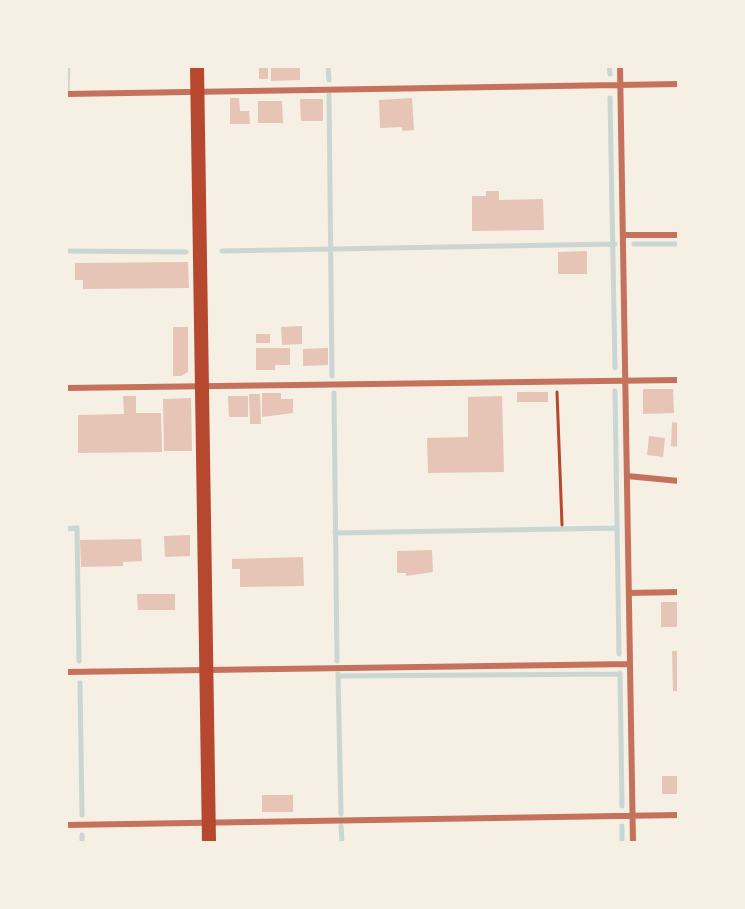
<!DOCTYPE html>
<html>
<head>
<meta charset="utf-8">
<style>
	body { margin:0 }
	#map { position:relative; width:745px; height:909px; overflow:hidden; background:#f6efe4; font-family:Poppins,sans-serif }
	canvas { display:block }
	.frame { position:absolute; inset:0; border:68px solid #f6efe4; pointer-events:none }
</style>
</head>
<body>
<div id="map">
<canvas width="745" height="909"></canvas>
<div class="frame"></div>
</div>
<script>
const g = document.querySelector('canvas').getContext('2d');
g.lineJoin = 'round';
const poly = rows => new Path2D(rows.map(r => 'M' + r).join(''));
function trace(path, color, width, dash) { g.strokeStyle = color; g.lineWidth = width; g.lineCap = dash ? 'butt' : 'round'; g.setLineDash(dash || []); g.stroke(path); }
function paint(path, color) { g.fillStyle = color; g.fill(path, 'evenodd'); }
trace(poly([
	[328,66,329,80],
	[609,66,610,74],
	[67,90,68,66],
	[329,95,332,376],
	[610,98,615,368],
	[634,244,679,244],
	[66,251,186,252],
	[222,251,615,244],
	[615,391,619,654],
	[334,393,337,661],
	[66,529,77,528,79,661],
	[335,533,617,528],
	[620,673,622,806],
	[338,674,341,814],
	[338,676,620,674],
	[80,683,82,815],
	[341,826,342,843],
	[622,826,622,843],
	[82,835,82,843]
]), '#c9d6d2', 5);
paint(poly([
	[259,66,268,66,268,79,259,79],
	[271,66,300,66,300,80,271,81],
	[230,98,239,98,240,111,249,111,250,124,230,124],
	[412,98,414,130,402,131,402,127,380,128,379,100],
	[300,99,323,99,323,121,301,121],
	[258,101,282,101,283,123,258,123],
	[486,191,499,191,499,200,543,199,544,230,472,231,472,196,486,196],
	[587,251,587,274,558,274,558,252],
	[188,262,189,288,83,289,83,280,75,280,75,263],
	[302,326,302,344,282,345,281,327],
	[173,327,188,327,188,372,181,376,173,376],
	[256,334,270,334,270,343,256,343],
	[256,348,290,348,290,365,275,365,275,370,256,370],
	[328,348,328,365,303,366,303,349],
	[643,389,673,389,674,413,643,414],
	[517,392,548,392,548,402,517,402],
	[262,393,281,393,281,399,293,399,293,413,262,417],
	[249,394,260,394,261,424,250,424],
	[123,396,136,396,136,413,161,413,162,452,78,453,78,415,124,414],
	[228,396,248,396,248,417,229,417],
	[502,396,504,472,428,473,427,438,468,437,468,397],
	[191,398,192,451,164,451,163,399],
	[672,422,679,423,679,447,671,446],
	[649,436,665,438,663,457,647,455],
	[190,535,190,556,165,557,164,536],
	[141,539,142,561,123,562,123,566,81,567,80,540],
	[432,550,433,572,406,576,406,573,397,573,397,551],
	[303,557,304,586,240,587,240,569,232,569,232,559],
	[137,594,175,594,175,610,138,610],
	[661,602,679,602,679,627,661,627],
	[672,651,679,651,679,691,673,691],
	[662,776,679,776,679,794,662,794],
	[262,795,293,795,293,812,262,812]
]), '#e6c5b7');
trace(poly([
	[557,392,562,525]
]), '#b5482f', 3);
trace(poly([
	[620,66,633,843],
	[66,94,679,84],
	[623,235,679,235],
	[66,388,679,380],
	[627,476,679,481],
	[629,593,679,592],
	[66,672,630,664],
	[66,825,679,815]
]), '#c5725c', 6);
trace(poly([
	[197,66,209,843]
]), '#b5482f', 14);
</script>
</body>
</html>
